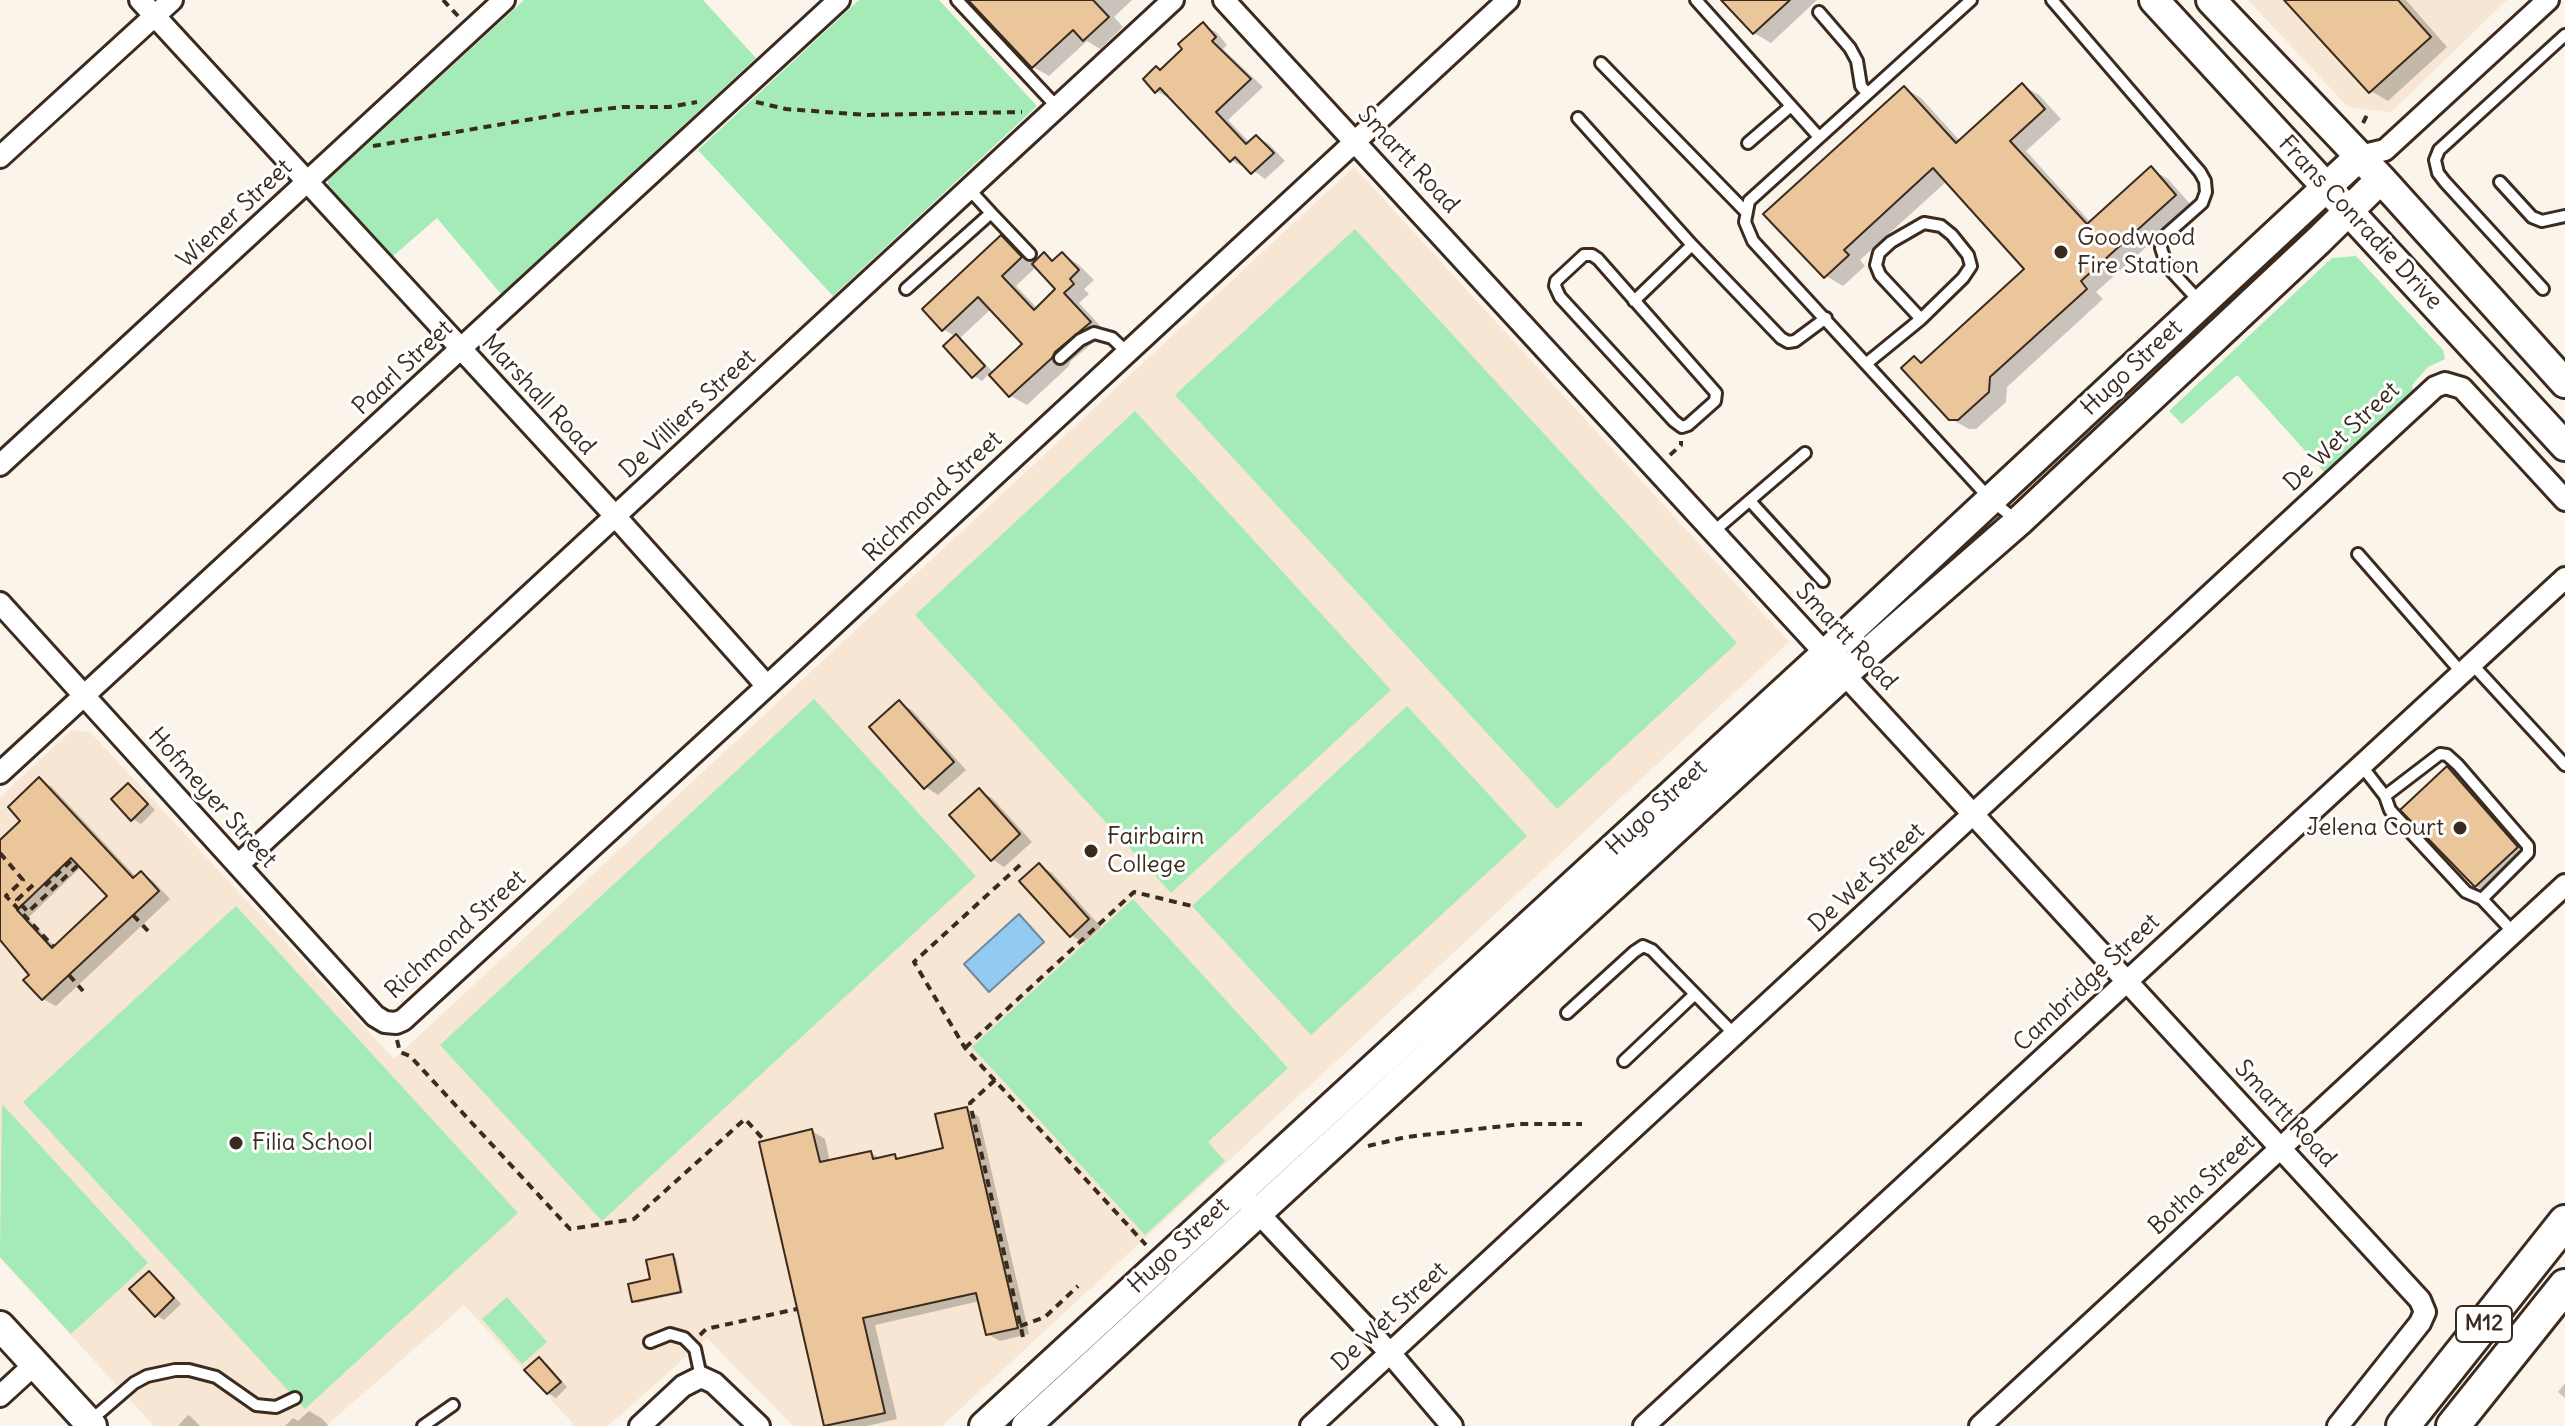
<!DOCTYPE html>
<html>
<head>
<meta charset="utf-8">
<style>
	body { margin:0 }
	canvas { display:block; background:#fbf4eb }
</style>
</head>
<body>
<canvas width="2565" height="1426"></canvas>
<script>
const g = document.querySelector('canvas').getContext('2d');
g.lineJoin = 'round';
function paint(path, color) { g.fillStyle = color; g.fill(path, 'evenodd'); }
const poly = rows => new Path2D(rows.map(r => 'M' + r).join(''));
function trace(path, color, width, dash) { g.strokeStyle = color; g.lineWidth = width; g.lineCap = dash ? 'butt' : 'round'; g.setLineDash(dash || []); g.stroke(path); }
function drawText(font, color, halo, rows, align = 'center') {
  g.font = font + ' Delius,sans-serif'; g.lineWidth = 6; g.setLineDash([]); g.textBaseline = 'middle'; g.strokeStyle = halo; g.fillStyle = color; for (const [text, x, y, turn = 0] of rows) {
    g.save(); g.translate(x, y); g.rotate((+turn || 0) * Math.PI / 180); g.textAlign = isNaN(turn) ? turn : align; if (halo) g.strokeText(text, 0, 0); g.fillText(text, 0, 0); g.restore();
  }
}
paint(poly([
	[2248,0,2507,0,2391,112,2348,107],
	[1354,167,1789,642,942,1426,793,1426,707,1338,608,1426,575,1426,464,1305,326,1426,154,1426,0,1258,0,797,72,730,90,732,394,1059]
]), '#f6e6d3');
paint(poly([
	[524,0,703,0,756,58,501,294,437,218,392,257,328,186,328,180],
	[859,0,939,0,1037,106,833,296,698,150],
	[1355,229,1737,643,1557,809,1175,395],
	[2356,256,2443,350,2445,359,2428,367,2412,385,2413,391,2408,397,2326,474,2237,375,2182,424,2169,411,2332,258],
	[1135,411,1391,690,1171,893,915,615],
	[814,699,976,876,602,1221,440,1045],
	[1407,706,1527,836,1311,1035,1192,906],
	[1133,899,1288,1068,1208,1142,1225,1161,1145,1235,972,1047],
	[236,906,518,1213,305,1409,23,1102],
	[2,1104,148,1263,71,1334,0,1257],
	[507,1297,547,1342,522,1364,482,1319]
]), '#a5ebb7');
const water = poly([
	[1019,914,1044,942,989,992,964,964,1019,914]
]);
paint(water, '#93caf2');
trace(water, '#708a9d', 2);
paint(poly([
	[970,0,1132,0,1114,17,1123,27,1100,49,1087,41,1049,76,1033,67],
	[1724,0,1817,0,1771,43,1754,33],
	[2287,0,2406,0,2447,47,2388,101,2371,91],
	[1203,25,1216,32,1227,45,1223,49,1263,87,1228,120,1250,143,1256,137,1269,144,1285,161,1265,179,1246,165,1244,167,1231,160,1171,96,1169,98,1156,91,1161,71,1185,49],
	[2022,85,2039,95,2061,119,2026,151,2091,223,2151,169,2168,179,2192,206,2096,292,2103,299,2007,387,2006,402,1976,429,1969,429,1951,419,1915,358,1924,364,2027,269,1947,181,1860,260,1865,266,1843,286,1826,276,1904,88,1921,98,1961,142],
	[1002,238,1018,247,1034,264,1044,254,1055,261,1062,254,1078,264,1094,280,1084,289,1089,294,1079,303,1106,332,1071,361,1068,367,1027,405,1011,396,990,373,982,381,974,376,956,337,943,329],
	[1037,266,1058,289,1038,309,1016,286],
	[991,309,1024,344,994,373,960,338],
	[899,703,912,710,966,770,938,795,926,787],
	[2447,768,2460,776,2530,855,2488,893,2472,884],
	[40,780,52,787,136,877,141,873,153,881,170,899,56,1006,43,999,26,980,32,975,0,940,0,842,23,821],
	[82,866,110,896,55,947,28,918],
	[128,785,136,790,155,810,141,824,133,819],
	[979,791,992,798,1032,842,1004,867,992,859],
	[1039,865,1052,873,1101,927,1084,943,1071,935],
	[967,1109,979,1117,1029,1334,1000,1341,987,1334,980,1301,875,1325,897,1419,867,1426,827,1426,812,1131,825,1139,830,1162,870,1153,882,1159,895,1156,901,1160,945,1150],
	[673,1256,676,1258,683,1293,637,1303,634,1301],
	[149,1274,157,1278,181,1304,164,1320,156,1315],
	[539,1360,547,1364,567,1387,556,1398,548,1393],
	[2565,1383,2565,1398,2558,1392],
	[309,1411,321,1418,329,1426,285,1426,293,1418,298,1421],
	[188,1415,191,1417,200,1426,178,1426]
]), '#0003');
const building = poly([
	[968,0,1093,0,1109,17,1083,41,1073,30,1032,68,968,0],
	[1721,0,1790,0,1753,34,1721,0],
	[2284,0,2398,0,2431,37,2369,93,2284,0],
	[1203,22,1216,37,1212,41,1251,79,1216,112,1246,144,1256,135,1274,153,1251,174,1235,157,1230,162,1160,88,1155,93,1143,79,1156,66,1160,70,1182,49,1178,44,1203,22],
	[2022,83,2045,109,2010,141,2087,224,2151,166,2176,195,2081,281,2087,289,1990,377,1989,392,1958,420,1949,420,1901,368,1914,356,1921,363,2024,269,1933,168,1844,250,1849,255,1824,278,1763,214,1904,86,1956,143,2022,83],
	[1001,235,1022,257,1002,276,1034,310,1055,289,1032,264,1044,252,1052,261,1062,252,1079,270,1070,279,1074,284,1064,293,1091,322,1055,352,1052,358,1009,397,989,375,1022,344,978,297,942,331,922,309,1001,235],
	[956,334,985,366,972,378,943,346,956,334],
	[899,700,954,762,924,789,869,727,899,700],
	[2447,766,2518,847,2475,887,2400,810,2447,766],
	[39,777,133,878,141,871,159,891,42,1000,23,980,29,975,0,940,0,840,20,821,8,807,39,777],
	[71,858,107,896,52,948,17,910,71,858],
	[128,783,148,804,131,821,111,799,128,783],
	[979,788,1020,834,991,861,949,815,979,788],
	[1039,863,1089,919,1070,937,1019,881,1039,863],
	[967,1107,1018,1328,986,1335,976,1293,863,1318,885,1413,824,1426,759,1142,812,1129,820,1162,871,1151,873,1159,895,1154,896,1159,943,1148,935,1114,967,1107],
	[673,1254,681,1292,632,1302,628,1284,650,1279,646,1260,673,1254],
	[149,1271,174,1298,155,1317,129,1289,149,1271],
	[539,1357,561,1382,547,1394,524,1370,539,1357]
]);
paint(building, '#ebc69b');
trace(building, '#3b2a1e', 2);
const lane = poly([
	[957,0,1057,107],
	[1696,0,1818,136],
	[1971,0,1749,201,1745,222,1753,241,1991,500,2016,520],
	[2052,0,2200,172,2205,181,2206,192,2202,203,2167,234,2162,241,2161,248,2167,266,2200,302],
	[1819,12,1850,48,1857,61,1861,86,1867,93],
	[1601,63,1745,211],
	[1578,118,1692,245,1781,338,1788,342,1795,341,1826,318],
	[1748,143,1791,106],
	[2500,182,2532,217,2542,221,2565,216],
	[969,189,991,213],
	[1584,255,1592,255,1598,259,1716,393,1715,401,1688,425,1682,427,1674,421,1560,297,1555,286,1556,281,1584,255],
	[906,289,991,213,1030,254],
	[2543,289,2445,182,2438,173,2435,160,2439,150,2565,35],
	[1634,301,1692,245],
	[1060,358,1080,340,1094,333,1112,338,1128,353],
	[1867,363,1921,319,1963,278,1971,266,1968,255,1952,235,1941,226,1924,223,1891,242,1879,253,1876,265,1880,275,1921,319],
	[1750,501,1823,581],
	[1713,532,1805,453],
	[2358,554,2462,673],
	[2472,664,2565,765],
	[2361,765,2385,796,2390,810,2466,892,2482,899,2514,933],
	[2385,796,2440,754,2447,755,2458,765,2528,846,2528,853,2482,899],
	[1567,1013,1634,952,1643,946,1652,950,1735,1035],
	[1624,1061,1695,994],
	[650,1342,670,1334,684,1338,695,1349,701,1377],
	[90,1421,134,1383,147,1376,175,1370,189,1370,216,1377,256,1405,276,1407,295,1398],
	[423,1426,453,1405]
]);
const street = poly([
	[140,0,616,517,767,686],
	[1224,0,2420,1300,2425,1312,2420,1323,2338,1426],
	[2360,156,2385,150,2548,0],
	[0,157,172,0],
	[0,465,504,0],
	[0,603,375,1016,385,1022,396,1023,403,1020,767,686,1508,0],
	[0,773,839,0],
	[238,865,1173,0],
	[1250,1204,1390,1353,1452,1426],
	[0,1396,35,1364],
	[640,1426,683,1386,701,1377,714,1383,759,1426],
	[1311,1426,2435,387,2445,383,2462,388,2565,500],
	[1644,1426,2565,578],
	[1980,1426,2565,885]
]);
const secondary = poly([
	[2154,0,2565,446],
	[2211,0,2381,179,2565,383],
	[0,1326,92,1426],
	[984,1426,1825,654,2360,156],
	[1026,1426,1845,673,2018,522,2319,240,2381,179]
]);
const primary = poly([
	[2403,1426,2565,1222],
	[2453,1426,2565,1286]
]);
trace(lane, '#3b2a1e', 16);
trace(street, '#3b2a1e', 26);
trace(secondary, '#3b2a1e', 34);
trace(primary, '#3b2a1e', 38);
trace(poly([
	[443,0,458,16],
	[756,102,786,109,867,115,1022,112],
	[2363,123,2367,115],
	[373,146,562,114,622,107,669,107,697,102],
	[1670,455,1681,445,1681,441],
	[0,853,23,880,6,896,53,946],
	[1020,865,914,962,965,1048,1146,1245],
	[33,885,17,900,28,912,76,867,71,861,45,886],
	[133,915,148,931],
	[69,975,83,991],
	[397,1040,400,1052,410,1056,570,1229,634,1219,745,1119,764,1140],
	[965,1048,1134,892,1192,906],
	[995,1080,970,1103,1023,1337],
	[1368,1146,1406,1137,1522,1124,1582,1124],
	[1020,1326,1045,1317,1078,1286],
	[700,1335,706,1329,797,1309]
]), '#3b2a1e', 4, [8, 6]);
trace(lane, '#fff', 10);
trace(street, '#fff', 20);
trace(secondary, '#fff', 28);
trace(primary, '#fff', 32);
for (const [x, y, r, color] of [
	[2061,252,8,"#3b2a1e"],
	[2460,828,8,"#3b2a1e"],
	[1091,851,8,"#3b2a1e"],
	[236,1143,8,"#3b2a1e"]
]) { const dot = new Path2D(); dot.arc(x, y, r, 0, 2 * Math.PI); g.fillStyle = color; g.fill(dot); trace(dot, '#fff', 3); }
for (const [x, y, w] of [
	[2484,1324,56]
]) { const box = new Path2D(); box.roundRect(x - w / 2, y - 18, w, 36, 6); g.fillStyle = '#fff'; g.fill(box); trace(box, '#3b2a1e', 2); }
drawText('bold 22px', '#3b2a1e', null, [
	["M12",2484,1324]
]);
drawText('24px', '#3b2a1e', '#fff', [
	["Smartt Road",1408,160,47],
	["Wiener Street",235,214,-43],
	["Frans Conradie Drive",2360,223,47],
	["Paarl Street",403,368,-43],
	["Hugo Street",2132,368,-43],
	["Marshall Road",538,395,47],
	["De Villiers Street",688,414,-43],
	["De Wet Street",2342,437,-43],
	["Richmond Street",933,497,-43],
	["Smartt Road",1846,637,47],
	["Hofmeyer Street",212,798,48],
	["Hugo Street",1657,808,-43],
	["De Wet Street",1867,878,-43],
	["Richmond Street",456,935,-42],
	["Cambridge Street",2087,983,-43],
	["Smartt Road",2285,1114,47],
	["Botha Street",2202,1185,-43],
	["Hugo Street",1179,1246,-43],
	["De Wet Street",1390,1317,-43]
]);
drawText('24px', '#3b2a1e', '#fff', [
	["Goodwood",2077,238],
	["Fire Station",2077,266],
	["Jelena Court",2444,828,"right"],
	["Fairbairn",1107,837],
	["College",1107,865],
	["Filia School",252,1143]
], 'left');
</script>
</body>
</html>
